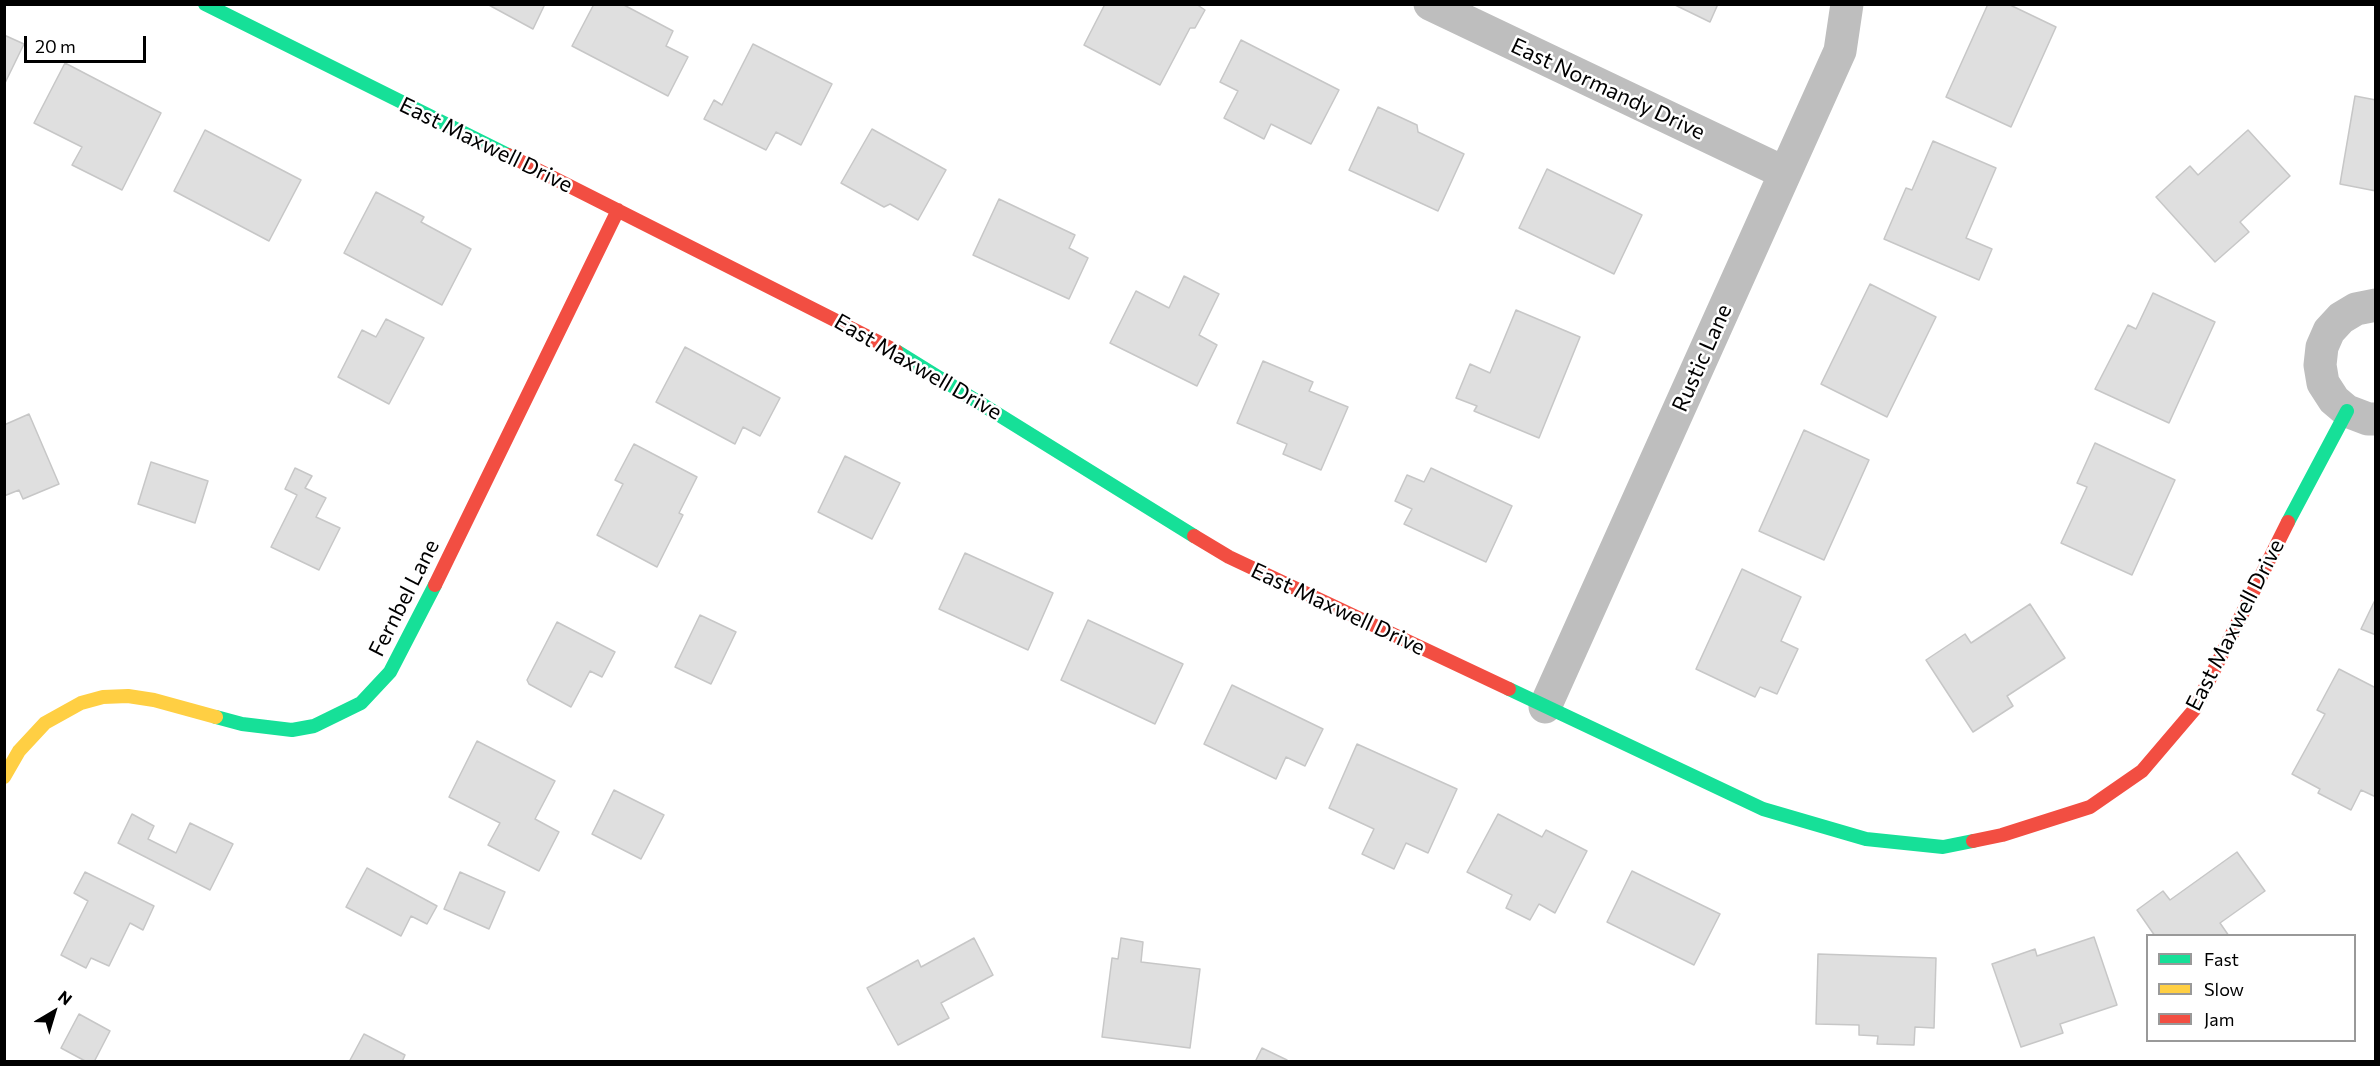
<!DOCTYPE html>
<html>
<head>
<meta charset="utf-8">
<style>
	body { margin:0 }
	#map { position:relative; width:2380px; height:1066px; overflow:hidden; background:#fff; font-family:Commissioner,sans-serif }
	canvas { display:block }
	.frame { position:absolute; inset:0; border:6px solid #000; pointer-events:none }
	.legend { position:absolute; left:2146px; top:934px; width:210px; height:108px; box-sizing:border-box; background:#fff; border:2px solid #999; margin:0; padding:8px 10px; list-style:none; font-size:18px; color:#000 }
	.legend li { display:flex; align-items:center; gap:12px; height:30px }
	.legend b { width:30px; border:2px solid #999 }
	.north { position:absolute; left:24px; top:982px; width:60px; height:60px; -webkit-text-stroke:4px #fff; paint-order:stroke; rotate:38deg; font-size:16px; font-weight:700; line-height:24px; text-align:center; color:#000 }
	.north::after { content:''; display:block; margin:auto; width:21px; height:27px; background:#000; clip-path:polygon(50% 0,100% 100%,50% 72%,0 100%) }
	.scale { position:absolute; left:24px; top:36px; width:122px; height:27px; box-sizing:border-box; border:3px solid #000; border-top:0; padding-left:8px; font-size:18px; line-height:21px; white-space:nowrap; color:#000; -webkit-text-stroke:4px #fff; paint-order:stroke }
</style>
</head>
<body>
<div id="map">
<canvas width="2380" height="1066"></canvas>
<div class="frame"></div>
<ul class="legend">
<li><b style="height:8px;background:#16e098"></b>Fast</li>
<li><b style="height:8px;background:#ffcf43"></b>Slow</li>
<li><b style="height:8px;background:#f24e42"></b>Jam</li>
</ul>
<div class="north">N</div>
<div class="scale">20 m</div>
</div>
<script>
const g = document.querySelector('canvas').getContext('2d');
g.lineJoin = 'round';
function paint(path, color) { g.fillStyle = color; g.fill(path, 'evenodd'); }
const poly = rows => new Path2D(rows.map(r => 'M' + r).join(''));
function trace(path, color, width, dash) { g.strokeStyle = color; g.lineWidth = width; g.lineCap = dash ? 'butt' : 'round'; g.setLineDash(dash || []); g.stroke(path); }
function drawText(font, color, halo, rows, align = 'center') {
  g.font = font + ' Commissioner,sans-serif'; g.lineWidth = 5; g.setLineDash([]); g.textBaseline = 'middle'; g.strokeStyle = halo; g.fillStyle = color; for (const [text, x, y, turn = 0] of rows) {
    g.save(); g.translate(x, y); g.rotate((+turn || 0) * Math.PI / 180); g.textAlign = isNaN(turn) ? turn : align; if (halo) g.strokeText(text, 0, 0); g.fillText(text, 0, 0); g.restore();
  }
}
const building = poly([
	[487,4,545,4,533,29,487,4],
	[594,4,622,4,673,31,666,46,688,57,668,96,572,46,594,4],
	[1105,4,1196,4,1205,10,1195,28,1190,28,1160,85,1084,45,1105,4],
	[1673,4,1718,4,1710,22,1673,4],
	[1988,4,2008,4,2056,27,2011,127,1946,97,1988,4],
	[4,35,24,44,4,85,4,35],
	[1241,40,1339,90,1311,144,1271,124,1264,139,1224,118,1238,91,1220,82,1241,40],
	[753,44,832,84,801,145,776,132,766,150,704,119,714,100,722,105,753,44],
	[65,63,161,113,122,190,72,165,82,147,34,123,65,63],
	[2355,96,2376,100,2376,191,2340,184,2355,96],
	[1378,107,1417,125,1418,132,1464,154,1438,211,1349,170,1378,107],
	[872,129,946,170,918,220,890,204,884,207,841,183,872,129],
	[205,130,301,180,269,241,174,191,205,130],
	[2248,130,2290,176,2240,222,2249,232,2215,262,2156,197,2190,166,2198,175,2248,130],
	[1933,141,1996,168,1966,238,1992,249,1979,280,1884,239,1906,188,1912,190,1933,141],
	[1547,169,1642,215,1614,274,1519,228,1547,169],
	[376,192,424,217,421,222,471,249,442,305,344,253,376,192],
	[999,199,1075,235,1069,248,1088,258,1069,299,973,255,999,199],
	[1184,276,1219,294,1199,335,1217,345,1197,386,1110,343,1136,291,1169,308,1184,276],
	[1870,284,1936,317,1887,417,1821,384,1870,284],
	[2153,293,2215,322,2169,423,2095,389,2128,325,2136,329,2153,293],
	[1516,310,1580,337,1539,438,1474,411,1477,406,1456,398,1470,364,1490,373,1516,310],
	[386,319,424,338,389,404,338,377,362,330,376,337,386,319],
	[685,347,780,398,760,436,743,427,735,444,656,402,685,347],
	[1263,361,1313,382,1309,391,1348,407,1321,470,1283,454,1287,444,1237,423,1263,361],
	[29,414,59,484,23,499,19,490,4,496,4,425,29,414],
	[1804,430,1869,460,1824,560,1759,531,1804,430],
	[2095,443,2175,480,2132,575,2061,543,2087,487,2077,483,2095,443],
	[634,444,697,477,679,513,683,515,657,567,597,535,623,484,615,480,634,444],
	[845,456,900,483,872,539,818,512,845,456],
	[151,462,208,481,195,523,138,504,151,462],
	[295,468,312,476,305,488,326,498,316,517,340,528,319,570,271,547,297,495,285,489,295,468],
	[1431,468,1512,506,1486,562,1404,524,1412,509,1395,501,1407,475,1424,482,1431,468],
	[965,553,1053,593,1028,650,939,609,965,553],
	[1742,569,1801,597,1781,641,1798,649,1777,694,1760,687,1755,697,1696,669,1742,569],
	[2376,598,2376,635,2361,629,2376,598],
	[2030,604,2065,658,2007,696,2013,706,1973,732,1926,660,1965,634,1971,643,2030,604],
	[700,615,736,632,711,684,675,667,700,615],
	[1088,620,1183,664,1155,724,1061,680,1088,620],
	[557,622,615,652,602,677,590,671,571,707,529,684,527,680,557,622],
	[2339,669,2376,688,2376,797,2361,790,2351,810,2318,793,2320,789,2292,774,2325,714,2317,710,2339,669],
	[1232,685,1323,729,1305,766,1286,757,1276,779,1204,744,1232,685],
	[477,741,555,781,535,819,559,832,539,871,488,845,500,823,449,797,477,741],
	[1357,744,1457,789,1428,853,1406,843,1394,869,1362,854,1374,829,1329,808,1357,744],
	[614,790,664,815,641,859,592,834,614,790],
	[132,814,154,826,148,839,176,853,190,823,233,844,210,890,118,843,132,814],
	[1498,814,1542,837,1546,830,1587,851,1555,913,1539,904,1530,920,1506,908,1512,895,1467,872,1498,814],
	[2237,852,2265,891,2220,923,2229,936,2155,936,2137,910,2163,891,2170,900,2237,852],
	[367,868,437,906,427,924,411,916,401,936,346,907,367,868],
	[1632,871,1720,914,1694,965,1607,922,1632,871],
	[85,872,154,906,143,930,130,923,109,966,91,958,86,968,61,955,88,901,74,893,85,872],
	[460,872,505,892,489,929,444,909,460,872],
	[2094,937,2117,1005,2060,1024,2063,1033,2021,1047,1992,964,2035,949,2037,956,2094,937],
	[974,938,993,975,941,1003,949,1018,898,1045,867,988,918,960,921,967,974,938],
	[1121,938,1143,942,1141,962,1200,969,1190,1048,1102,1037,1112,958,1118,959,1121,938],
	[1818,954,1936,958,1934,1028,1915,1027,1914,1045,1877,1044,1878,1036,1859,1035,1859,1025,1816,1024,1818,954],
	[79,1014,110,1031,94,1062,87,1062,61,1048,79,1014],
	[364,1034,405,1055,402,1062,349,1062,364,1034],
	[1262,1048,1287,1060,1286,1062,1255,1062,1262,1048]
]);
paint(building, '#dfdfdf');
trace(building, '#c7c7c7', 1.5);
trace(poly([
	[1430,4,1785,173],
	[2376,305,2356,309,2341,318,2329,331,2322,347,2320,365,2323,383,2334,400,2347,411,2368,419,2376,419],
	[1545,707,1840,51,1847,4]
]), '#bebebe', 33);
trace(poly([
	[205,4,508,155],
	[896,351,1194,536],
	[2288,522,2347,411],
	[1509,689,1763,809,1866,839,1943,847,1973,841],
	[216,717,242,724,292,730,314,726,361,703,390,672,435,585]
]), '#16e098', 14);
trace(poly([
	[4,777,19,751,45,723,81,703,103,697,128,696,154,700,216,717]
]), '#ffcf43', 14);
trace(poly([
	[508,155,896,351],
	[1194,536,1229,557,1509,689],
	[435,585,618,210],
	[1973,841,2002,835,2090,807,2142,771,2194,710,2288,522]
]), '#f24e42', 14);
drawText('22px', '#000', '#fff', [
	["East Normandy Drive",1608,89,25],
	["East Maxwell Drive",486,145,26],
	["Rustic Lane",1702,358,-66],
	["East Maxwell Drive",918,367,30],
	["Fernbel Lane",404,598,-63],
	["East Maxwell Drive",1338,609,25],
	["East Maxwell Drive",2235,625,-63]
]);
</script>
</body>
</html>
